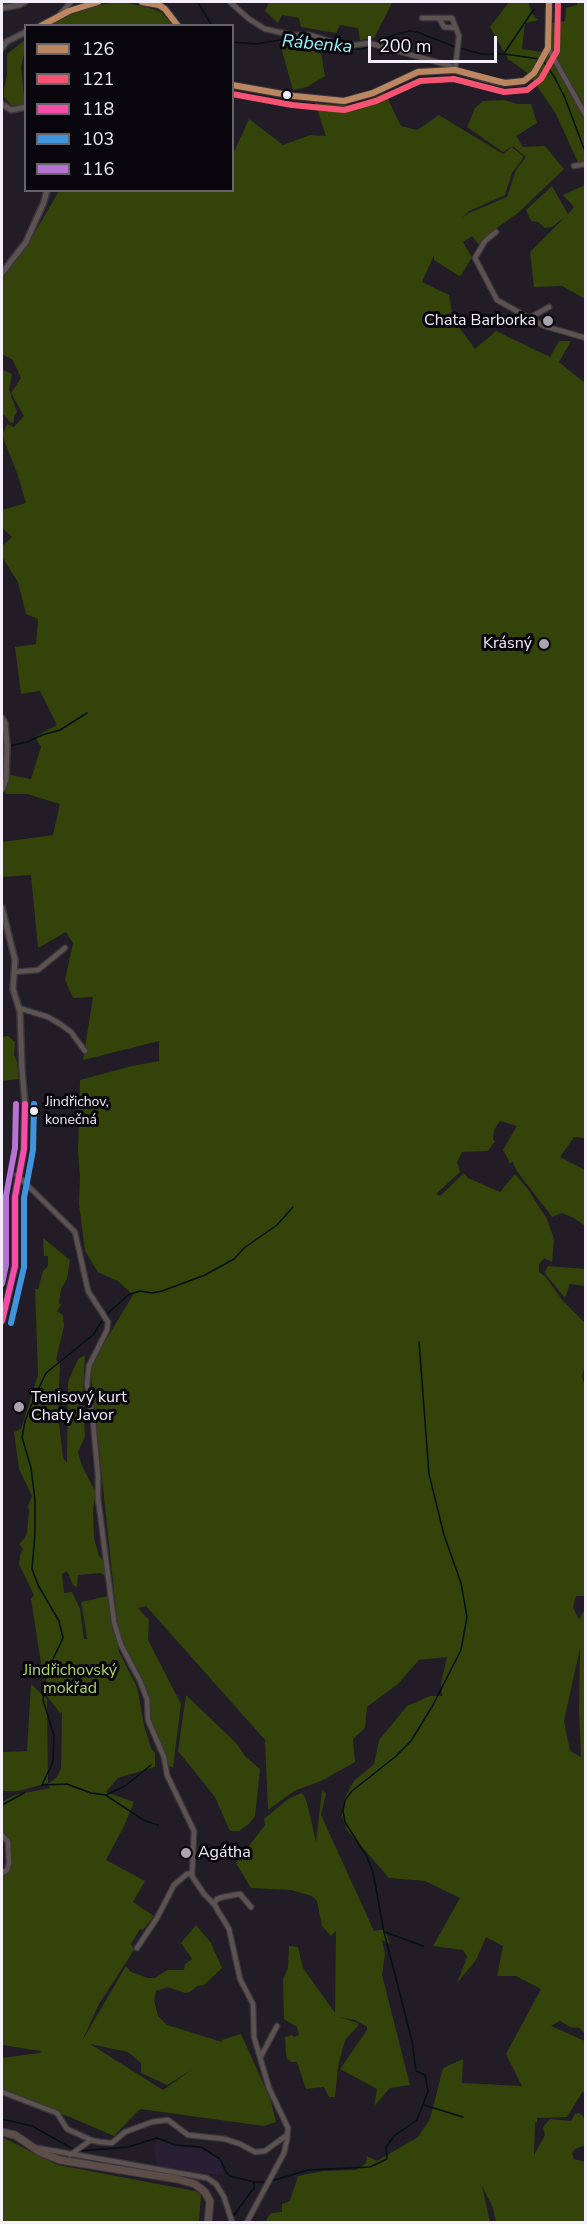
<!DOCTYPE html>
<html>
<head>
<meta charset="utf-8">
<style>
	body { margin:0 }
	#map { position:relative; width:587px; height:2224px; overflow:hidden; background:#211c25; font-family:"Nunito Sans",sans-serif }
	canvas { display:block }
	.frame { position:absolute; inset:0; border:3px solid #f3eefa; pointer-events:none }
	.legend { position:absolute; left:24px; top:24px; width:210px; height:168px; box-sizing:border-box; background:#08060c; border:2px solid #66636b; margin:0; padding:8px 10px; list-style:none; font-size:18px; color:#f3eefa }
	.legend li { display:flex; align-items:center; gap:12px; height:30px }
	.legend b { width:30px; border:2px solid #66636b }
	.scale { position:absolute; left:368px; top:36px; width:129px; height:27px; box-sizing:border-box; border:3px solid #f3eefa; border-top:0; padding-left:8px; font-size:18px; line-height:21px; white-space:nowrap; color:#f3eefa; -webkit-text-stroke:4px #08060c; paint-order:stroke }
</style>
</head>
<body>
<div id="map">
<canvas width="587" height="2224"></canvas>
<div class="frame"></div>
<ul class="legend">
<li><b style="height:8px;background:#bb8660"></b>126</li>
<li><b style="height:8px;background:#f65372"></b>121</li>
<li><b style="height:8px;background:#f54da8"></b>118</li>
<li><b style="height:8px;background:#4094de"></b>103</li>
<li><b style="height:8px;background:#b673d3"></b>116</li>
</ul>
<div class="scale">200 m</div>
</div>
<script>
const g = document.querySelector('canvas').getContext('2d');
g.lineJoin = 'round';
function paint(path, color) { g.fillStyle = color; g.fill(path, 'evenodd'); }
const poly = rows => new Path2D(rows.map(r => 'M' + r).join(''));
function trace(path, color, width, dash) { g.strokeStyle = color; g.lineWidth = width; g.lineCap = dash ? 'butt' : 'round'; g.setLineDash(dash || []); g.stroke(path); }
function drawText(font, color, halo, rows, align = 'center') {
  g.font = font + ' "Nunito Sans",sans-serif'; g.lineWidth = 6; g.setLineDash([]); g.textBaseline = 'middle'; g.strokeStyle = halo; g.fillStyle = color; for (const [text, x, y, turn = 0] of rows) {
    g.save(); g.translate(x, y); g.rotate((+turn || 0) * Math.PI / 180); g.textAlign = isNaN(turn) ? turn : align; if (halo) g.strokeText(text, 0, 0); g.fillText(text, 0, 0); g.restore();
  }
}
paint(poly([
	[159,2139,175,2146,200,2149,216,2156,221,2159,225,2176,157,2166,154,2145]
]), '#291f34');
paint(poly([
	[269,2,391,2,392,3,374,38,360,40,358,28,340,25,336,33,301,27,299,18,282,15,278,23,265,11],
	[509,2,528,2,534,17,539,20,525,23,522,49,542,52,550,51,551,23,565,21,566,8,577,5,577,2,585,2,585,167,580,167,556,114,529,74,508,59,490,27],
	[112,3,127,3,147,7,161,12,173,25,50,25,69,15,95,6],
	[25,40,25,50,21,67,25,105,13,107,4,97,4,88,7,75,7,54],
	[279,40,321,53,325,76,307,87,293,90],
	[385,93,401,126,417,130,439,115,503,154,512,147,524,157,512,173,505,195,469,211,462,218,469,213,507,197,516,170,526,157,513,146,503,152,467,127,475,108,483,101,504,100,518,104,531,104,537,123,516,136,523,147,545,146,564,169,518,213,487,235,479,245,472,236,463,242,472,257,462,274,459,276,434,260,434,255,422,282,449,295,453,319,475,349,496,331,550,357,559,341,571,341,559,362,585,383,586,1138,574,1137,560,1157,585,1170,585,1226,574,1218,562,1213,552,1217,516,1170,513,1162,510,1163,503,1150,517,1126,500,1121,494,1130,493,1140,495,1141,488,1151,462,1152,457,1162,460,1172,436,1194,440,1196,464,1173,468,1178,500,1192,515,1174,527,1188,547,1219,554,1239,552,1262,544,1258,539,1265,539,1272,545,1276,562,1300,585,1323,585,1365,582,1376,586,1392,586,1596,576,1596,573,1607,579,1620,583,1612,586,1612,585,2035,580,2028,570,2027,560,2021,551,2026,585,2041,585,2100,583,2091,567,2117,537,2118,537,2122,535,2122,534,2155,545,2135,543,2127,550,2119,571,2121,575,2114,579,2113,583,2116,585,2122,585,2145,575,2149,572,2153,574,2159,585,2162,585,2222,496,2222,493,2208,482,2186,490,2222,268,2222,266,2220,271,2213,282,2212,282,2204,290,2201,298,2176,323,2171,356,2170,366,2163,367,2156,377,2161,418,2137,430,2119,443,2068,463,2059,462,2083,522,2086,506,2054,541,1989,516,1976,497,1976,503,1946,486,1937,476,1960,457,1983,467,1957,463,1950,433,1946,460,1898,425,1881,389,1878,347,1830,342,1816,344,1799,354,1781,374,1764,379,1740,407,1706,430,1696,442,1696,441,1683,447,1657,419,1660,398,1684,367,1707,365,1728,353,1739,355,1762,321,1781,294,1791,268,1810,265,1740,146,1606,138,1608,149,1620,148,1640,181,1704,173,1767,168,1766,154,1735,147,1695,123,1642,117,1620,90,1366,133,1295,118,1281,98,1272,85,1251,79,1204,80,1177,78,1151,80,1080,132,1066,159,1061,159,1041,83,1060,93,997,73,998,65,980,73,943,66,932,38,948,31,875,2,877,2,842,53,835,60,804,27,794,5,794,10,775,31,779,41,747,35,737,57,725,40,691,21,694,15,647,36,644,38,619,26,614,18,582,2,557,2,546,12,537,2,528,2,510,26,503,17,473,2,435,7,424,14,427,24,416,11,393,21,378,13,360,2,354,2,276,24,251,59,191,232,190,233,154,249,119,283,145,310,135,326,136,315,103,353,106],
	[580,1648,579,1711,581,1757,570,1751,564,1721],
	[585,185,585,299,562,286,534,287,530,252,565,217,552,227,545,228,538,222,531,221,526,210,552,186,568,214,574,207,563,195],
	[2,369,12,374,9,390,17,412,14,416,14,422,11,423,2,413],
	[8,1036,15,1042,14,1055,17,1062,19,1079,2,1081,2,1037],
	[43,1238,70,1260,67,1279,61,1289,59,1303,61,1305,57,1311,63,1315,64,1326,56,1360,60,1363,58,1414,63,1458,67,1463,68,1382,78,1359,85,1355,83,1398,85,1437,78,1452,82,1466,96,1493,93,1508,94,1538,99,1556,105,1562,107,1577,100,1573,78,1575,77,1587,73,1585,67,1571,62,1574,64,1593,72,1592,80,1609,84,1639,87,1639,86,1631,81,1602,108,1596,119,1652,137,1687,144,1725,151,1748,155,1753,155,1767,118,1778,106,1792,134,1802,124,1826,106,1860,145,1881,133,1902,154,1916,143,1930,140,1929,131,1944,134,1950,99,2004,82,2041,126,1966,131,1972,148,1978,155,1978,167,1970,184,1970,185,1964,192,1959,181,1943,196,1925,211,1943,222,1968,204,1985,197,1986,190,1992,185,1993,168,1987,156,1991,154,2000,158,2016,167,2025,222,2042,222,2040,241,2034,270,2098,276,2122,264,2126,140,2109,114,2136,70,2117,2,2095,2,2058,40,2053,41,2051,2,2045,2,1964,3,1961,2,1950,2,1875,7,1872,11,1863,11,1841,2,1832,2,1802,14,1795,51,1788,47,1785,48,1783,18,1791,2,1791,2,1752,27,1751,31,1684,47,1699,48,1784,56,1778,61,1769,62,1712,60,1713,46,1695,31,1599,34,1595,19,1564,20,1555,23,1549,19,1544,25,1538,27,1532,29,1511,28,1506,32,1496,19,1469,14,1432,21,1429,38,1375,35,1289,38,1289,43,1271,48,1266,48,1256,44,1256],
	[90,2044,128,2052,141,2063,141,2073,167,2085,193,2069,163,2090],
	[548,1266,585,1269,585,1286,570,1284,565,1298,547,1276,545,1272],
	[186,1695,237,1744,245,1756,260,1769,255,1816,249,1824,239,1831,231,1831,229,1829,215,1797,178,1751],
	[322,1791,326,1793,321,1815,374,1931,385,1929,390,1944,382,1940,385,1954,382,1975,410,2085,390,2088,374,2106,377,2089,340,2069,367,2030,367,2027,355,2020,339,2017,358,2023,358,2026,346,2039,343,2047,338,2067,335,2097,329,2097,324,2087,306,2089,297,2062,292,2062,287,2059,286,2054,285,2037,292,2035,294,2037,299,2035,297,2027,284,2019,283,1979,288,1968,289,1946,298,1947,303,1968,335,2013,336,1931,331,1936,322,1926,317,1901,312,1896,291,1890,251,1888,236,1863,265,1825,264,1819,288,1799,301,1793,304,1795,307,1803,316,1842],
	[2,2137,58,2165,195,2191,201,2194,199,2222,2,2222]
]), '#33430a');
trace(poly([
	[198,2,212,26],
	[232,42,255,44,287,39,311,48,362,49,370,46],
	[375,44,394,35,409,31,417,32,455,47],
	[459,48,482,54,504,54,540,59],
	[505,52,534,9],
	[544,62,555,78,565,98,586,154],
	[9,746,27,742,42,735,60,730,87,713],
	[42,1785,53,1762,54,1735,43,1700,46,1674,63,1638,59,1621,38,1585,32,1569,35,1533,35,1500,31,1468,22,1437,25,1421,35,1396,46,1373,93,1335,105,1316,128,1295,140,1291,152,1293,162,1291,205,1275,234,1259,244,1248,277,1225,293,1207],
	[43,1785,67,1784,91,1793,106,1795,125,1786,151,1765],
	[107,1796,145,1821,158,1825],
	[2,1805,24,1793],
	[385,1932,423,1946],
	[424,2105,463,2117],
	[2,2119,32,2126,75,2150],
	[80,2151,128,2147,157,2138,175,2145,201,2147,220,2159,226,2172,230,2176,254,2182,254,2188,229,2222],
	[271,2181,308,2170,370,2167,387,2159,386,2147,394,2136,417,2120,428,2091,425,2075,416,2071,412,2041,384,1932,373,1872,367,1857,345,1822,343,1811,345,1800,352,1791,395,1757,411,1741,433,1705,461,1650,467,1617,461,1583,444,1535,429,1474,419,1342],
	[254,2182,266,2182]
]), '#041012', 1.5);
const minor = poly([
	[230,2,249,19,265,29,292,35,310,35,347,46,369,43,451,66,455,70,459,36,452,18,422,18],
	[59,15,71,2],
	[439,18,444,27,456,28],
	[548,48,586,116],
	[574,166,586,164],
	[496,232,485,241,475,258,497,300,544,326,586,338],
	[529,318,549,307],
	[14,972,38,970,65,948],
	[19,1008,48,1017,60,1024,71,1032,85,1051],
	[17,1175,75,1232,88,1291,108,1322,107,1330,89,1366,87,1384,93,1421,98,1476,98,1498,114,1622,121,1645,140,1681,147,1699,148,1720,164,1757,167,1775,194,1831,192,1876,204,1894,214,1904],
	[2,1835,8,1842,9,1863,7,1870,2,1873],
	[137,1948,157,1918,174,1885,187,1874,192,1873],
	[261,2056,277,2026],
	[2,2092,57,2113,67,2129,91,2140,100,2142,112,2143,125,2132,152,2122,168,2120,188,2135,225,2139,240,2144,255,2152,265,2151,287,2135],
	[38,2148,207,2178,216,2184,224,2197,232,2222],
	[70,2155,91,2140],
	[247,2222,284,2153,287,2140,288,2128,269,2088,254,2037,253,2004,240,1979,229,1929,214,1904,217,1899,223,1897,240,1894,251,1907]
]);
const tertiary = poly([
	[142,2,159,5,165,9,178,26],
	[2,8,19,5,25,2],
	[40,26,69,11,98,2],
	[2,48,6,42,26,32],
	[232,85,294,96,344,101,373,93,418,72,455,70,493,81,505,83,524,81,534,73,548,48,549,2],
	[2,104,11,110,26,107],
	[2,273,26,242,44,202,47,190],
	[2,718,5,723,7,745,6,780,2,789],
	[2,908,15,960,13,989,20,1012,22,1069,25,1104,24,1149,15,1197,15,1266,2,1321]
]);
const primary = poly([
	[2,2132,15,2135,40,2152,60,2160,177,2179,195,2184,205,2192,210,2201,208,2222]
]);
trace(minor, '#3a363e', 7);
trace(tertiary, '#3a363e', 8);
trace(primary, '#3a363e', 9);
trace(minor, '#5c5250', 4.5);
trace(tertiary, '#5c5250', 5);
trace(primary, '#5c4d48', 7);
trace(poly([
	[142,2,159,5,165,9,178,26],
	[41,26,69,11,98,2],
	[232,85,294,96,344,101,373,93,418,72,455,70,505,83,524,81,534,73,548,48,549,2]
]), '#bb8660', 6);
trace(poly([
	[232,94,292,105,344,110,376,101,420,81,454,79,504,92,527,90,541,79,557,51,558,2]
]), '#f65372', 6);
trace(poly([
	[2,1321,15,1266,15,1197,24,1149,25,1104]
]), '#f54da8', 6);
trace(poly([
	[11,1323,24,1267,24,1198,33,1150,34,1104]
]), '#4094de', 6);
trace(poly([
	[2,1284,6,1265,6,1196,15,1148,16,1104]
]), '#b673d3', 6);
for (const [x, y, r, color] of [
	[287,95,5,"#f3eefa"],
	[548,321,6,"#aaa4af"],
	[544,644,6,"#aaa4af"],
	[34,1111,5,"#f3eefa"],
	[19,1407,6,"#aaa4af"],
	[186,1853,6,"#aaa4af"]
]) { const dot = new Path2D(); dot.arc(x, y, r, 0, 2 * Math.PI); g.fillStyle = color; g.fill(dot); trace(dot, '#08060c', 2); }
drawText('14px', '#f3eefa', '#08060c', [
	["Jindřichov,",45,1103],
	["konečná",45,1121]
], 'left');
drawText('16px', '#f3eefa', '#08060c', [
	["Chata Barborka",536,321],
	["Krásný",532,644],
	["Tenisový kurt",31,1398,"left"],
	["Chaty Javor",31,1416,"left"],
	["Agátha",198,1853,"left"]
], 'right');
drawText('16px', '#aed65f', '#08060c', [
	["Jindřichovský",70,1671],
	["mokřad",70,1689]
]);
drawText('italic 18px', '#96f7f9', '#08060c', [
	["Rábenka",317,45,5]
]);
</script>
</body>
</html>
